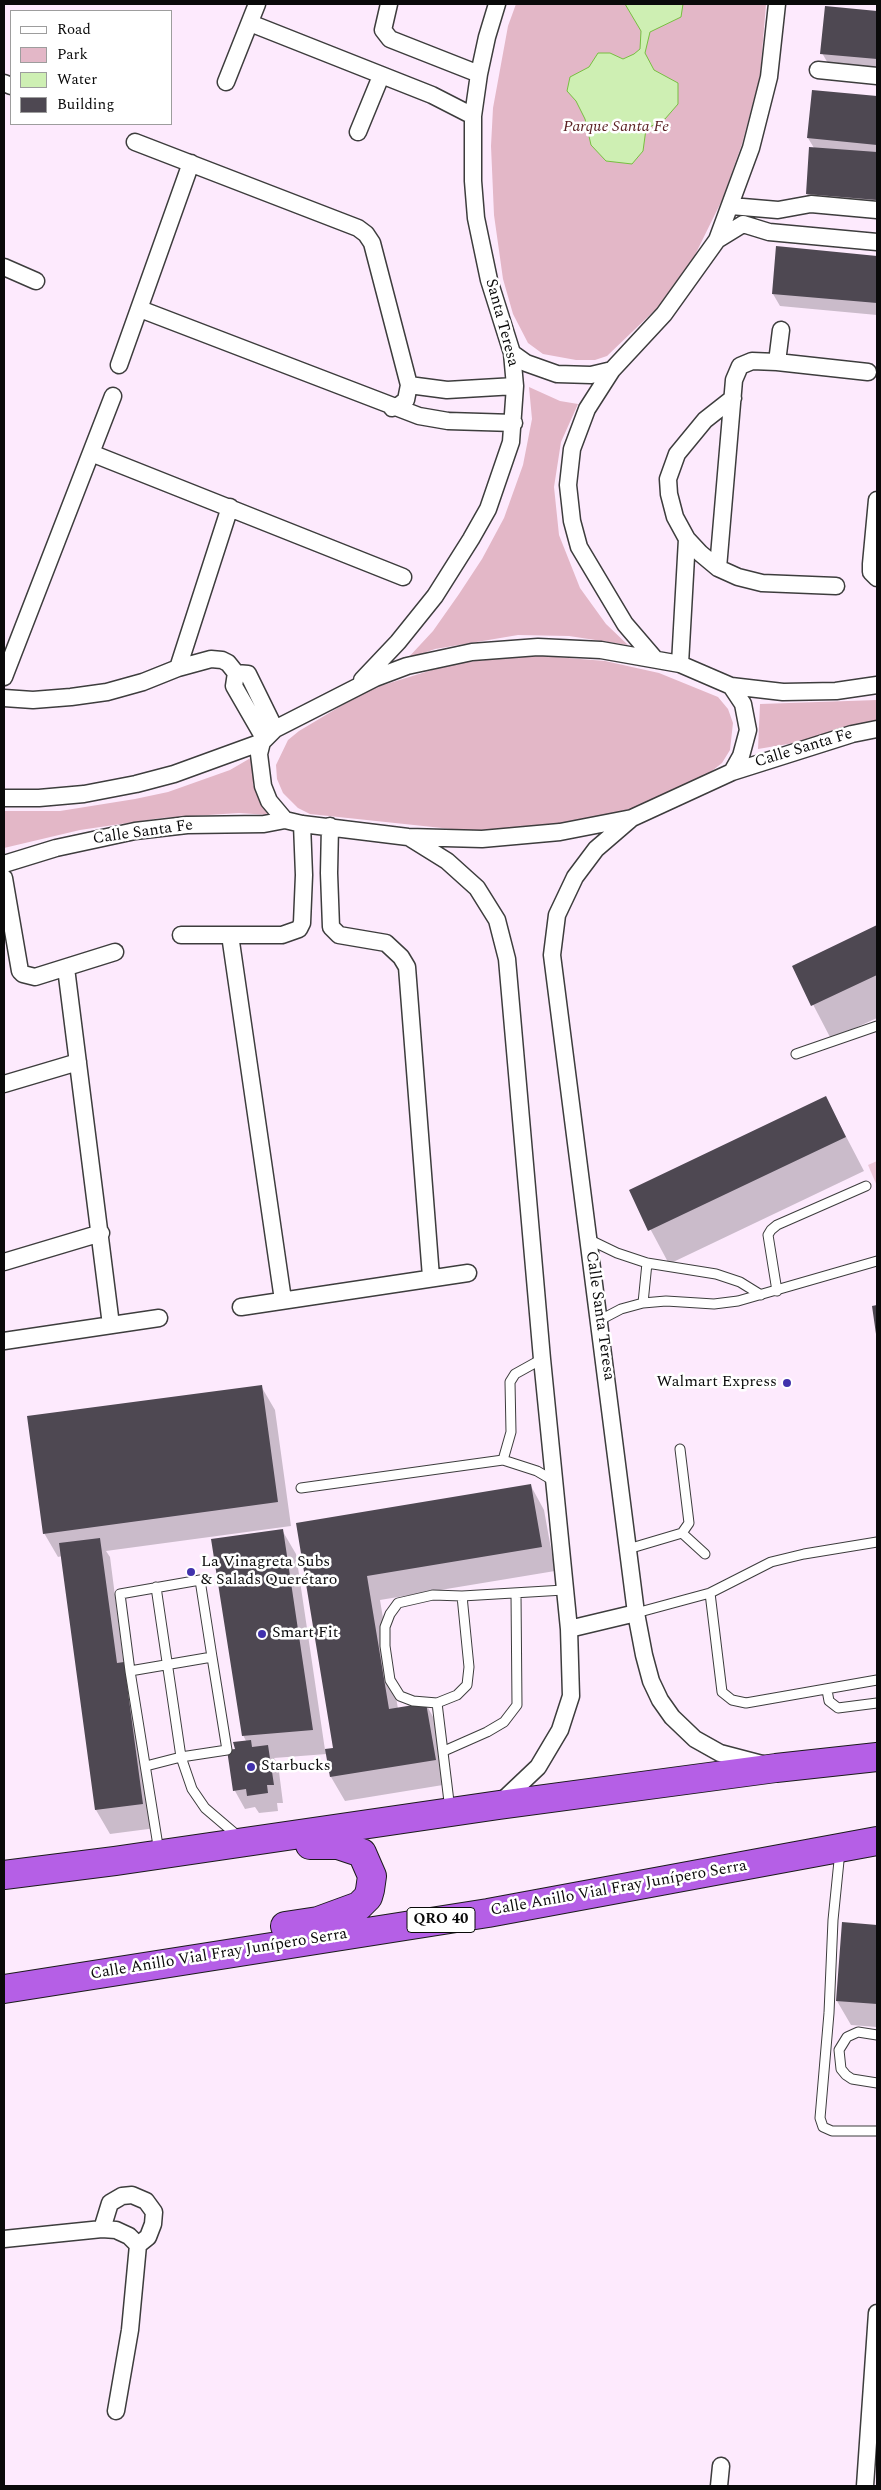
<!DOCTYPE html>
<html>
<head>
<meta charset="utf-8">
<style>
	body { margin:0 }
	#map { position:relative; width:881px; height:2490px; overflow:hidden; background:#fdeafd; font-family:Spectral,serif }
	canvas { display:block }
	.frame { position:absolute; inset:0; border:5px solid #0a0a0a; pointer-events:none }
	.legend { position:absolute; left:10px; top:10px; width:162px; height:115px; box-sizing:border-box; background:#fff; border:1px solid #9d9d9d; margin:0; padding:6px 9px; list-style:none; font-size:15px; color:#0a0a0a }
	.legend li { display:flex; align-items:center; gap:10px; height:25px }
	.legend b { width:25px; border:1px solid #9d9d9d }
</style>
</head>
<body>
<div id="map">
<canvas width="881" height="2490"></canvas>
<div class="frame"></div>
<ul class="legend">
<li><b style="height:6px;background:#fff"></b>Road</li>
<li><b style="height:14px;background:#e3b7c7"></b>Park</li>
<li><b style="height:14px;background:#ceefb3"></b>Water</li>
<li><b style="height:14px;background:#4e4852"></b>Building</li>
</ul>
</div>
<script>
const g = document.querySelector('canvas').getContext('2d');
g.lineJoin = 'round';
function paint(path, color) { g.fillStyle = color; g.fill(path, 'evenodd'); }
const poly = rows => new Path2D(rows.map(r => 'M' + r).join(''));
function trace(path, color, width, dash) { g.strokeStyle = color; g.lineWidth = width; g.lineCap = dash ? 'butt' : 'round'; g.setLineDash(dash || []); g.stroke(path); }
function drawText(font, color, halo, rows, align = 'center') {
  g.font = font + ' Spectral,serif'; g.lineWidth = 5; g.setLineDash([]); g.textBaseline = 'middle'; g.strokeStyle = halo; g.fillStyle = color; for (const [text, x, y, turn = 0] of rows) {
    g.save(); g.translate(x, y); g.rotate((+turn || 0) * Math.PI / 180); g.textAlign = isNaN(turn) ? turn : align; if (halo) g.strokeText(text, 0, 0); g.fillText(text, 0, 0); g.restore();
  }
}
paint(poly([
	[516,4,766,4,760,76,742,144,722,200,695,255,657,308,607,356,595,360,576,360,543,354,528,343,513,314,503,279,494,215,491,146,493,108,508,26],
	[529,387,560,401,578,404,561,442,554,487,559,535,580,588,606,624,628,645,569,636,518,635,435,649,407,659,433,631,459,594,482,559,504,518,523,465,532,419],
	[531,655,605,661,659,673,718,697,728,709,733,723,730,750,722,763,708,774,678,788,633,808,564,826,498,832,461,830,310,814,298,808,283,793,277,779,276,765,288,740,299,731,356,697,380,686,432,670,467,662],
	[877,700,877,729,758,749,760,704],
	[254,756,253,784,261,804,269,815,239,813,161,818,80,830,4,848,4,811,60,811,135,799,168,792,230,770]
]), '#e3b7c7');
paint(poly([
	[877,1161,877,1186,868,1165]
]), '#ecc8d9');
const water = poly([
	[625,4,683,4,681,17,650,32,645,53,654,70,678,83,678,104,665,119,646,129,643,151,632,164,606,161,591,145,585,119,576,101,567,91,570,77,589,67,598,53,610,53,623,59,634,54,640,49,641,31,625,4]
]);
paint(water, '#ceefb3');
trace(water, '#77bf41', 1);
paint(poly([
	[826,7,877,12,877,70,829,65,822,53],
	[813,92,877,98,877,211,814,206,807,194,814,148,808,138],
	[777,248,877,257,877,315,780,306,773,294],
	[877,926,877,1018,831,1039,793,966],
	[826,1098,864,1171,669,1264,630,1191],
	[261,1386,275,1410,291,1526,106,1551,110,1557,124,1666,137,1687,156,1828,110,1834,96,1810,62,1556,58,1557,44,1533],
	[531,1486,544,1510,555,1571,380,1600,398,1709,426,1704,439,1728,449,1784,345,1801,331,1777,327,1754,274,1758,278,1764,283,1803,277,1803,278,1811,259,1813,255,1807,245,1809,235,1791,236,1750,246,1741,243,1735,282,1530,296,1554,325,1750,335,1749,298,1524],
	[843,1923,877,1926,877,2027,851,2025,837,2001]
]), '#0003');
paint(poly([
	[825,6,877,11,877,59,820,54],
	[812,90,877,96,877,145,807,138],
	[809,147,877,152,877,200,806,194],
	[776,246,877,256,877,303,772,294],
	[877,925,877,975,811,1006,792,966],
	[826,1096,846,1137,648,1231,629,1190],
	[877,1305,877,1334,876,1334,872,1306],
	[262,1385,278,1502,43,1534,27,1416],
	[531,1484,542,1547,367,1576,389,1709,426,1703,436,1760,330,1777,325,1749,333,1748,296,1523],
	[283,1529,313,1730,242,1736,211,1539],
	[100,1538,117,1663,124,1662,143,1804,95,1810,59,1543],
	[251,1740,252,1747,268,1745,274,1785,267,1785,268,1793,247,1796,246,1789,233,1791,227,1750,235,1749,233,1742],
	[842,1922,877,1925,877,2004,836,2001]
]), '#4e4852');
const lane = poly([
	[796,1054,877,1026],
	[588,1239,617,1253,647,1263,716,1274,740,1282,761,1295],
	[777,1291,768,1235,771,1230,777,1225,866,1186],
	[643,1303,647,1263],
	[600,1320,621,1309,643,1303,666,1301,714,1304,738,1301,877,1261],
	[503,1460,511,1432,510,1382,515,1374,542,1359],
	[301,1488,503,1460,537,1471,554,1481],
	[682,1533,705,1554],
	[628,1549,682,1533,689,1523,680,1449],
	[156,1587,181,1757,192,1789,205,1808,239,1837],
	[710,1593,722,1692,732,1700,746,1703,877,1680],
	[433,1595,462,1596,469,1667,467,1685,457,1695,437,1703,413,1701,400,1696,390,1680,385,1646,385,1627,390,1614,398,1603,433,1595],
	[462,1596,564,1590],
	[636,1613,710,1593,771,1562,804,1554,877,1542],
	[130,1671,212,1657,227,1750,181,1757,146,1766],
	[827,1690,829,1701,838,1708,877,1703],
	[437,1703,450,1810],
	[444,1751,487,1732,504,1722,517,1705,516,1594],
	[840,1851,833,1920,829,2013,820,2118,823,2127,832,2131,877,2131],
	[159,1852,130,1671,120,1594,200,1580,212,1657],
	[877,2035,858,2032,847,2037,839,2050,841,2069,846,2075,852,2079,877,2083]
]);
const street = poly([
	[389,4,383,30,390,39,479,74],
	[250,23,432,95,473,116],
	[818,70,877,76],
	[226,82,257,4],
	[4,83,11,86],
	[358,132,381,76],
	[135,142,358,228,366,234,372,243,409,385,406,400,397,407,392,408],
	[731,206,778,210,811,204,877,210],
	[717,240,743,224,769,232,877,242],
	[4,267,36,281],
	[140,309,419,416,448,421,514,423],
	[512,353,526,363,557,374,591,375,612,370],
	[777,362,781,330],
	[119,365,191,163],
	[409,385,447,390,515,386],
	[733,398,705,420,677,454,668,479,669,494,675,517,687,539,700,553,718,568,738,577,762,583,836,586],
	[91,453,403,577],
	[877,500,871,564,871,572,877,578],
	[718,568,734,380,740,366,752,361,777,362,868,372],
	[655,659,625,624,579,547,572,521,568,485,572,449,587,409,612,370,664,314,717,240,751,148,769,77,777,4],
	[680,664,687,539],
	[178,668,230,507],
	[236,673,248,674,275,729],
	[4,677,113,396],
	[362,680,398,642,435,596,471,539,488,509,511,442,515,386,512,353,489,280,476,218,473,181,473,116,479,74,487,37,497,4],
	[731,686,783,692,836,691,877,685],
	[4,698,33,700,71,697,107,692,143,682,178,668,211,659,222,660,228,663,236,673,234,686,264,738],
	[732,772,852,734,877,729],
	[4,798,39,798,84,794,136,784,174,774,262,742],
	[632,818,560,832,482,839,408,837,302,824,285,820,269,801,263,786,259,754,262,742,275,729,375,678,407,666,472,652,538,647,601,650,680,664,731,686,743,704,748,730,741,756,732,772,632,818,596,849,575,877,557,915,552,955,636,1613,644,1655,651,1681,660,1700,672,1717,695,1739,720,1753,762,1764],
	[330,826,329,873,331,927,339,935,386,943,401,957,407,967,431,1277],
	[410,838,447,861,477,888,497,920,507,959,542,1359,569,1629,571,1696,560,1730,538,1767,500,1803],
	[4,864,56,848,135,831,187,825,264,824,285,820],
	[4,878,20,971,23,974,35,977,115,952],
	[181,935,282,935,299,929,302,923,304,875,302,824],
	[230,935,283,1300],
	[66,968,111,1325],
	[4,1084,78,1062],
	[4,1262,101,1233],
	[241,1307,468,1273],
	[4,1341,159,1318],
	[569,1629,636,1613],
	[102,2229,110,2203,122,2196,132,2195,146,2201,154,2212,153,2224,148,2237,138,2245],
	[4,2239,102,2229,116,2230,129,2236,138,2245,130,2330,116,2411],
	[719,2486,721,2466],
	[865,2486,877,2313]
]);
const highway = poly([
	[4,1875,115,1861,499,1805,776,1768,877,1757],
	[285,1926,318,1921,359,1906,368,1897,370,1890,372,1876,362,1853,338,1845,310,1845],
	[4,1989,488,1913,877,1841]
]);
trace(lane, '#3d3d3d', 11);
trace(street, '#3d3d3d', 19);
trace(highway, '#1b1b1b', 30);
trace(lane, '#fff', 9);
trace(street, '#fff', 16);
trace(highway, '#b55fe6', 28);
for (const [x, y, r, color] of [
	[787,1383,5,"#4131ac"],
	[191,1572,5,"#4131ac"],
	[262,1634,5,"#4131ac"],
	[251,1767,5,"#4131ac"]
]) { const dot = new Path2D(); dot.arc(x, y, r, 0, 2 * Math.PI); g.fillStyle = color; g.fill(dot); trace(dot, '#fff', 2); }
for (const [x, y, w] of [
	[441,1920,68]
]) { const box = new Path2D(); box.roundRect(x - w / 2, y - 12.5, w, 25, 4); g.fillStyle = '#fff'; g.fill(box); trace(box, '#0a0a0a', 1); }
drawText('bold 15px', '#0a0a0a', null, [
	["QRO 40",441,1920]
]);
drawText('italic 16px', '#5b2224', '#fff', [
	["Parque Santa Fe",616,128]
]);
drawText('16px', '#0a0a0a', '#fff', [
	["Santa Teresa",501,323,75],
	["Calle Santa Fe",804,749,-17],
	["Calle Santa Fe",143,833,-8],
	["Calle Santa Teresa",599,1316,82],
	["Calle Anillo Vial Fray Junípero Serra",619,1889,-10],
	["Calle Anillo Vial Fray Junípero Serra",219,1955,-9]
]);
drawText('16px', '#0a0a0a', '#fff', [
	["Walmart Express",777,1383,"right"],
	["La Vinagreta Subs",201,1563],
	["& Salads Querétaro",201,1581],
	["Smart Fit",272,1634],
	["Starbucks",261,1767]
], 'left');
</script>
</body>
</html>
